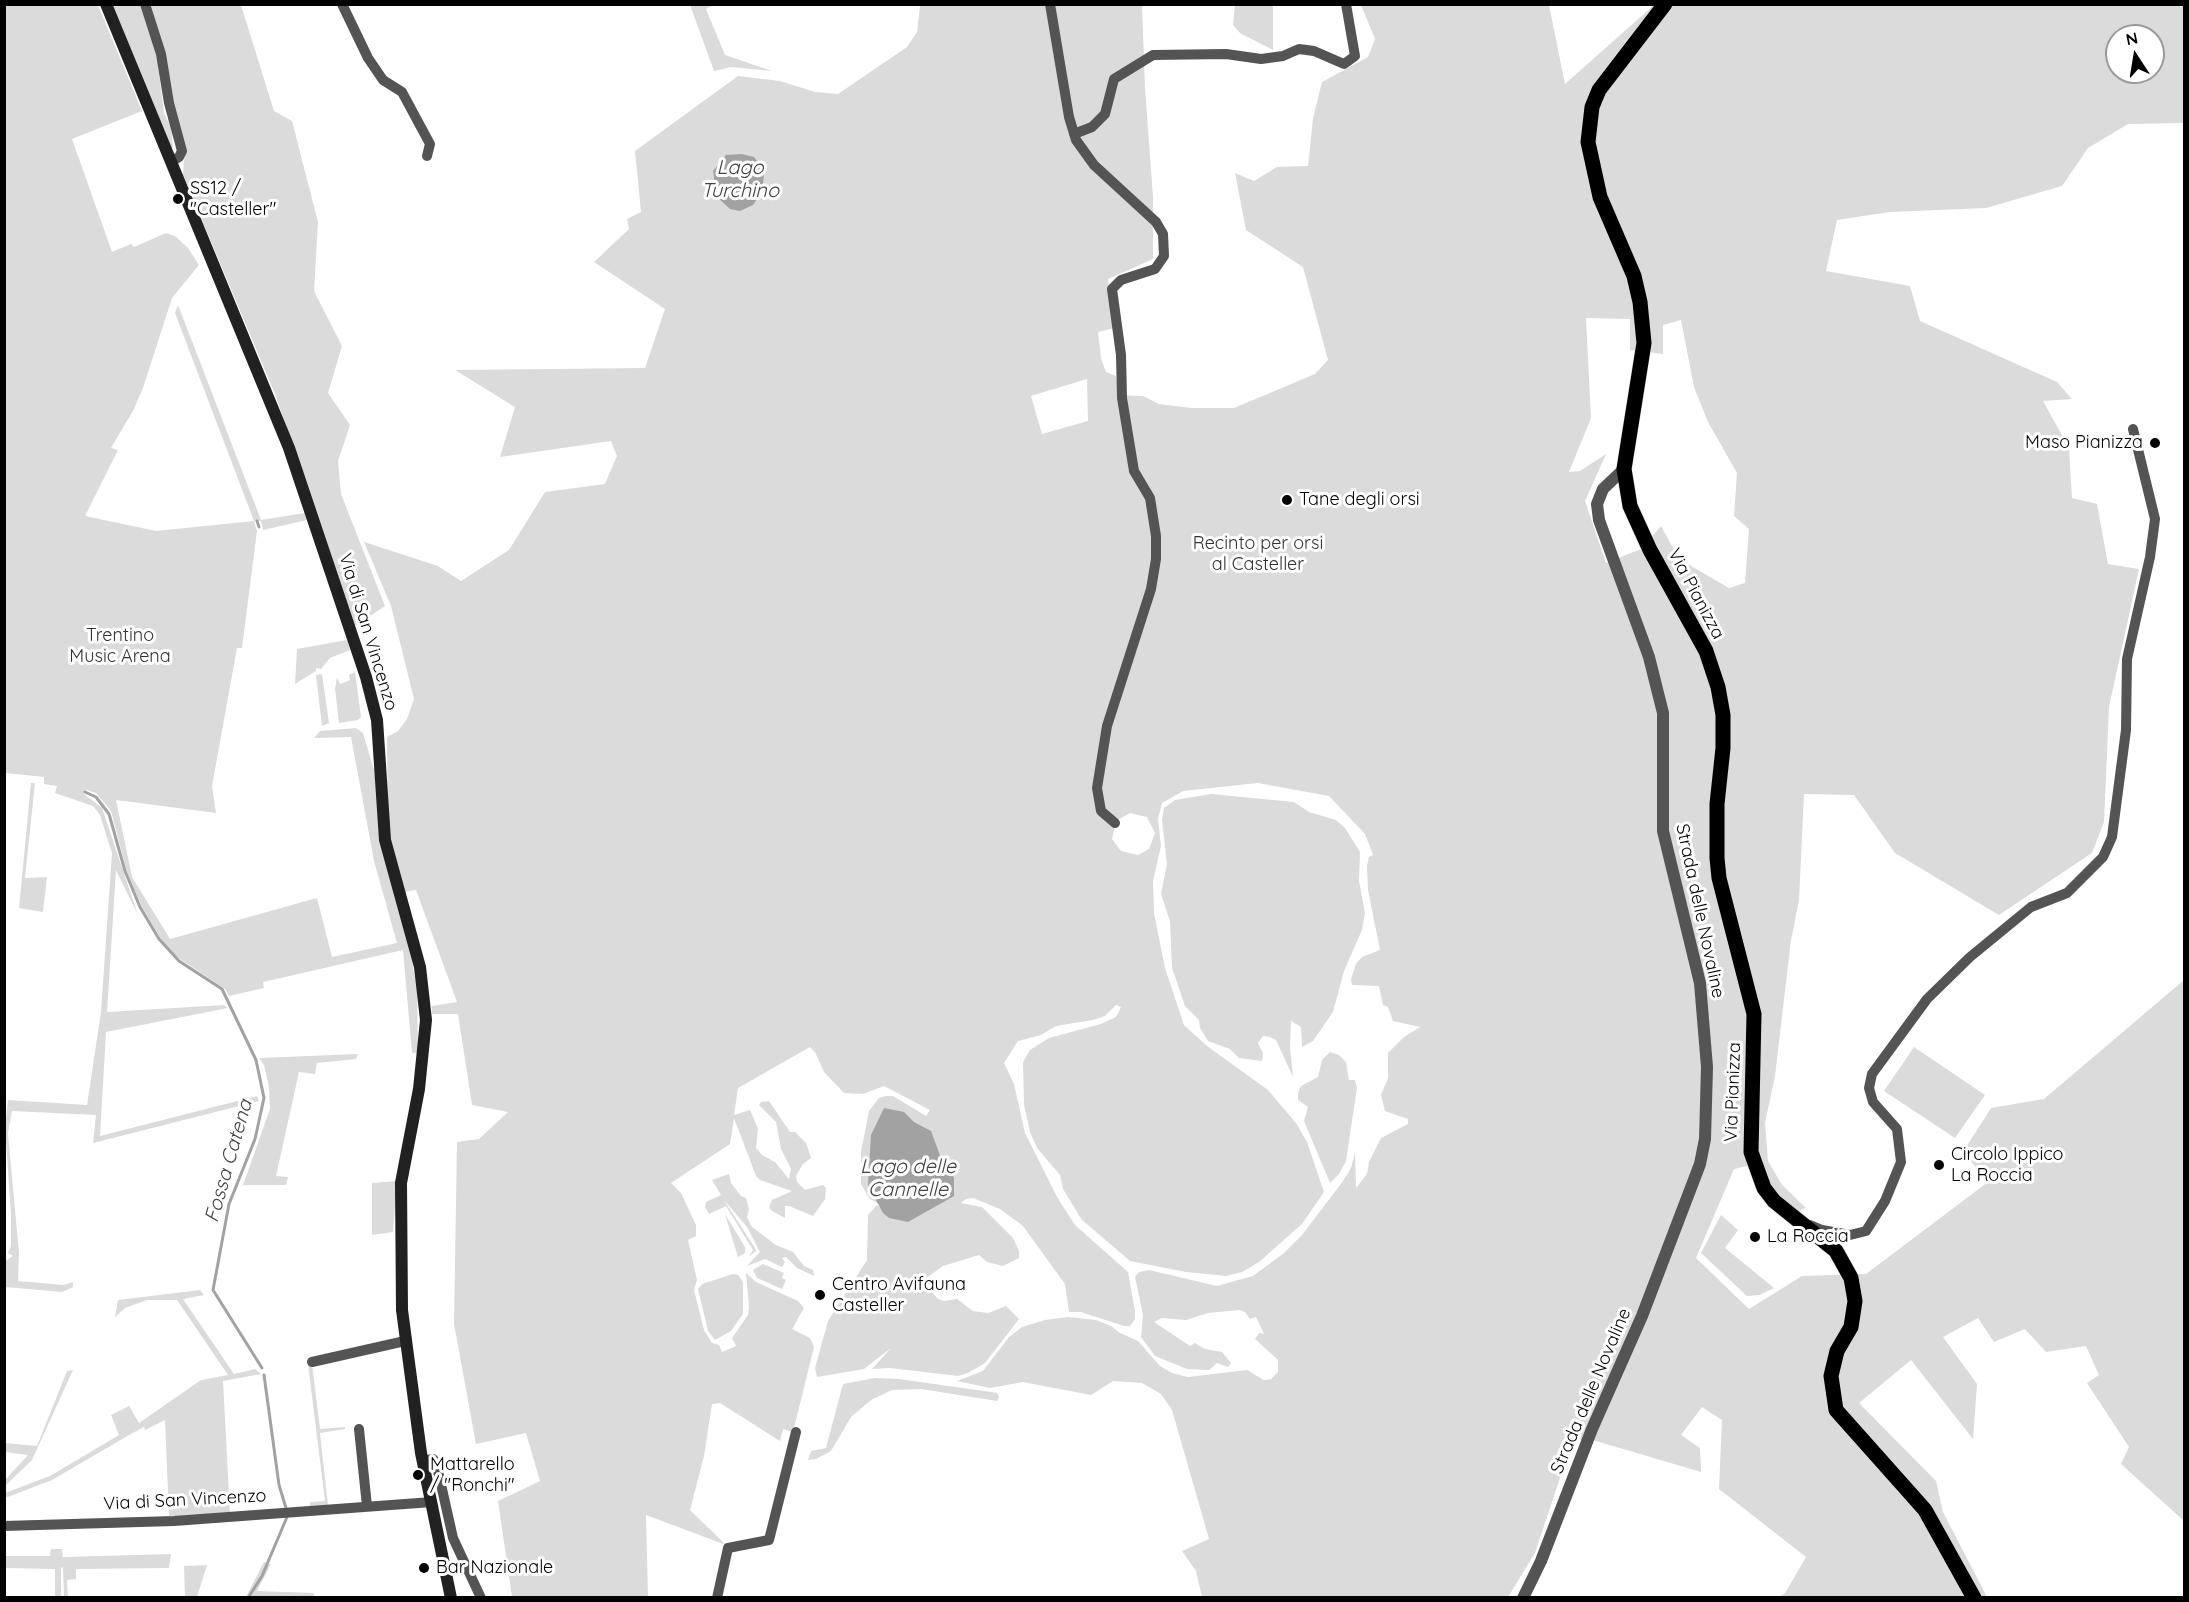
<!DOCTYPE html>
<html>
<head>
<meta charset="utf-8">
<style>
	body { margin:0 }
	#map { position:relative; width:2189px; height:1602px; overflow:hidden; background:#fff; font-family:Quicksand,sans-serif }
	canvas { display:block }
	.frame { position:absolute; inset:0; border:6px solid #000; pointer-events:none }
	.north { position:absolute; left:2105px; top:24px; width:60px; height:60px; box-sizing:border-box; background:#fff; border:2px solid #999; border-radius:50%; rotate:348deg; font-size:16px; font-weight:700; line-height:24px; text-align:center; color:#000 }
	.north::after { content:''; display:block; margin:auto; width:21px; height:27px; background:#000; clip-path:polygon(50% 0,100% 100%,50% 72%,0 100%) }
</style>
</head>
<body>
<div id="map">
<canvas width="2189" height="1602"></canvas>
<div class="frame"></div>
<div class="north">N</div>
</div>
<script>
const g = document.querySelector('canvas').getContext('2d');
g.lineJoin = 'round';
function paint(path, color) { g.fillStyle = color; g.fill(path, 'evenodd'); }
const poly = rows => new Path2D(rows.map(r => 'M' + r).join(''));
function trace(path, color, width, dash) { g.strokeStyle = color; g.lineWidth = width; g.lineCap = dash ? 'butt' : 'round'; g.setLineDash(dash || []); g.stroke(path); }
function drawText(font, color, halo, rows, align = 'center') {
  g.font = font + ' Quicksand,sans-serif'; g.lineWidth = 6; g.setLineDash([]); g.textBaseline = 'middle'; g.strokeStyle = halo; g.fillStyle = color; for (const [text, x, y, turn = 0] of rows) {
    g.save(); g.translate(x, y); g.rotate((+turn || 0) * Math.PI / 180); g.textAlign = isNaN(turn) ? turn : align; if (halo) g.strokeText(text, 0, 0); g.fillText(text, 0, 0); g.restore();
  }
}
paint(poly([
	[4,5,98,5,142,111,72,139,112,252,131,244,134,247,166,233,175,236,188,248,199,265,172,298,143,388,134,409,111,448,118,450,85,516,156,531,254,521,175,313,178,305,261,520,305,513,307,520,263,530,261,521,254,521,257,531,242,648,237,648,212,786,216,813,116,800,132,877,170,939,317,898,332,957,397,943,374,861,351,737,314,738,320,731,356,728,363,733,375,773,382,850,408,940,417,989,418,1053,412,1053,403,950,263,982,264,988,229,996,225,989,177,957,163,942,142,907,127,872,111,811,96,793,86,790,84,794,102,808,138,915,116,870,107,1012,224,1005,228,1008,106,1032,100,1136,257,1096,259,1101,93,1143,96,1115,12,1111,8,1133,19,1253,18,1281,64,1285,73,1282,73,1287,62,1292,5,1287,5,1261,13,1256,8,1253,11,1246,11,1215,5,1127,8,1100,87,1105,101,1012,112,853,100,815,93,806,55,793,57,786,44,784,44,777,5,773],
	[113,5,140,5,157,57,164,113,171,128,173,148,171,148],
	[148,5,241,5,274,111,292,121,318,222,314,291,342,346,328,393,350,425,338,461,341,494,385,606,355,626,275,394,183,175,185,149],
	[690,5,713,5,706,9,725,55,772,71,731,67,714,71],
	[920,5,1142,5,1145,88,1153,197,1153,259,1108,279,1114,328,1098,332,1101,358,1106,372,1116,376,1120,395,1143,396,1159,404,1191,408,1234,408,1315,374,1328,360,1303,267,1246,230,1235,173,1254,181,1277,167,1308,166,1313,118,1322,82,1368,57,1375,39,1361,5,1549,5,1565,84,1654,5,2184,5,2184,123,2128,124,2088,148,2062,186,1986,208,1890,212,1837,220,1826,271,1910,286,1920,321,2057,382,2072,399,2043,401,2069,448,2072,498,2097,504,2108,564,2139,569,2109,707,2104,822,2092,853,1999,915,1895,853,1854,795,1804,794,1799,900,1791,940,1775,1076,1765,1123,1768,1161,1782,1185,1806,1208,1796,1212,1777,1197,1756,1164,1734,1169,1696,1258,1749,1309,1802,1276,1866,1274,1988,1182,1963,1152,1991,1108,2044,1099,2184,980,2184,1521,2121,1464,2129,1447,2087,1383,2099,1375,2086,1346,2046,1352,2025,1329,1994,1342,1978,1318,1943,1337,1977,1384,1973,1439,1911,1360,1859,1403,1936,1481,1943,1512,1987,1597,1779,1597,1785,1593,1806,1557,1719,1489,1722,1420,1702,1407,1681,1435,1700,1448,1701,1472,1596,1441,1573,1439,1535,1553,1508,1597,1202,1597,1196,1571,1182,1551,1209,1539,1172,1410,1161,1394,1142,1383,1113,1381,1091,1395,1023,1382,990,1388,957,1381,983,1371,1009,1337,1022,1327,1045,1320,1068,1317,1096,1320,1111,1326,1120,1333,1138,1341,1160,1366,1172,1373,1188,1377,1247,1370,1264,1380,1271,1379,1278,1372,1278,1360,1255,1339,1259,1333,1264,1334,1256,1317,1250,1319,1245,1312,1240,1310,1208,1313,1186,1320,1162,1318,1154,1322,1190,1346,1195,1343,1205,1349,1222,1352,1231,1363,1228,1367,1217,1363,1209,1370,1187,1369,1155,1356,1141,1337,1143,1315,1135,1277,1139,1272,1149,1270,1217,1286,1253,1276,1284,1253,1302,1235,1343,1181,1351,1168,1355,1153,1356,1188,1367,1174,1369,1162,1381,1138,1408,1124,1408,1119,1385,1111,1381,1095,1388,1078,1388,1053,1404,1037,1420,1027,1393,1021,1388,1007,1383,1005,1379,986,1352,985,1351,979,1356,964,1362,957,1380,950,1368,890,1367,866,1369,857,1373,855,1365,834,1329,796,1258,783,1183,791,1162,803,1158,819,1161,846,1153,881,1154,913,1165,968,1184,1025,1207,1046,1268,1090,1296,1123,1307,1142,1324,1192,1302,1224,1259,1262,1242,1272,1226,1276,1186,1272,1130,1261,1082,1220,1063,1189,1060,1175,1037,1148,1030,1132,1024,1105,1023,1062,1030,1050,1049,1038,1101,1024,1116,1017,1121,1007,1116,1005,1105,1016,1093,1020,1056,1026,1041,1035,1018,1041,1004,1063,1014,1084,1025,1133,1057,1197,1075,1225,1128,1272,1135,1311,1135,1319,1130,1326,1124,1326,1081,1312,1069,1312,1065,1284,1023,1226,1000,1209,973,1198,966,1199,961,1203,982,1207,1013,1238,1019,1251,1019,1258,1003,1266,987,1262,979,1255,943,1266,922,1281,938,1299,944,1301,957,1299,973,1311,988,1313,1006,1306,1019,1319,985,1363,968,1373,958,1376,890,1368,872,1369,891,1348,864,1369,817,1377,815,1368,828,1321,867,1260,868,1215,877,1205,897,1216,869,1198,861,1184,861,1152,869,1111,879,1098,886,1096,893,1096,926,1116,930,1110,884,1086,863,1094,844,1093,824,1072,815,1052,810,1047,738,1088,734,1115,750,1110,758,1129,756,1148,762,1155,775,1162,789,1179,791,1169,781,1149,776,1122,759,1105,761,1102,769,1101,790,1132,795,1132,806,1143,811,1158,803,1164,796,1176,797,1182,805,1190,823,1185,826,1188,825,1199,813,1216,789,1206,785,1206,785,1218,772,1211,769,1207,772,1200,792,1191,760,1180,756,1176,734,1118,730,1144,671,1183,681,1193,696,1225,696,1236,688,1240,697,1280,694,1290,704,1330,712,1343,719,1345,722,1352,736,1346,732,1338,748,1315,749,1307,746,1273,756,1282,798,1301,804,1308,792,1329,810,1338,814,1347,793,1432,783,1429,780,1441,720,1403,712,1404,704,1456,690,1510,726,1545,646,1515,648,1597,512,1597,498,1501,540,1481,526,1433,476,1444,454,1324,457,1142,479,1139,508,1112,472,1105,458,1014,432,1014,432,1006,457,1002,416,890,404,892,388,839,387,737,398,731,407,719,414,699,391,606,364,542,438,566,461,581,509,550,545,492,605,484,617,456,611,441,500,457,515,407,455,370,645,368,665,309,594,262,629,229,627,219,641,212,635,151,738,76,780,81,815,92,838,94,907,47,917,32],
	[2117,36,2153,36,2153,72,2117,72],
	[1586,318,1630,319,1630,350,1663,354,1663,325,1681,320,1694,387,1708,422,1737,473,1734,516,1749,529,1745,583,1729,588,1679,559,1661,526,1641,549,1606,563,1585,501,1606,454,1580,471,1569,472,1591,418],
	[1087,379,1088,421,1042,434,1031,396],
	[1130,813,1147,817,1155,833,1149,849,1138,855,1121,851,1112,839,1116,821],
	[1235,5,1273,5,1273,50,1240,33,1233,25],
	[347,640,350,650,330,658,321,669,316,668,316,671,295,684,297,649],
	[355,672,361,717,358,720,339,723,335,689,337,677,340,684,350,680,349,675],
	[322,674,329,723,322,726,316,675],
	[31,783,35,783,25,878,47,877,43,912,19,908],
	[1211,794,1294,802,1309,812,1336,820,1345,828,1360,852,1359,881,1365,913,1362,930,1344,971,1333,1012,1313,1041,1302,1047,1301,1027,1291,1021,1290,1047,1293,1077,1276,1040,1270,1037,1263,1036,1258,1043,1263,1053,1262,1061,1239,1058,1230,1049,1208,1041,1200,1028,1199,1020,1185,1006,1172,968,1170,921,1161,894,1167,864,1162,820,1164,808,1175,800],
	[1914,1047,1985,1095,1955,1138,1884,1091],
	[1330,1052,1339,1055,1346,1062,1349,1080,1355,1080,1357,1088,1346,1161,1339,1174,1330,1183,1304,1121,1308,1107,1298,1100,1298,1093,1301,1086,1318,1077,1322,1060],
	[358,1054,356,1059,317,1063,315,1074,299,1072,276,1176,288,1177,286,1185,243,1185,270,1109,269,1087,264,1065,259,1058],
	[729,1174,731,1183,741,1196,746,1198,749,1209,747,1217,752,1227,776,1245,793,1252,804,1266,813,1270,814,1276,797,1268,786,1257,782,1258,785,1262,782,1267,765,1259,747,1266,760,1252,747,1227,724,1200,755,1248,756,1251,749,1257,753,1250,726,1206,709,1214,705,1207,706,1202,721,1195,712,1180],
	[397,1181,393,1232,372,1235,372,1183],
	[725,1214,745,1247,745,1253,738,1257],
	[1721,1215,1738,1230,1725,1248,1774,1288,1760,1295,1747,1296,1701,1253],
	[763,1264,784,1273,782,1278,786,1280,782,1289,757,1278,753,1270],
	[733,1274,738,1275,743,1282,743,1314,731,1331,715,1340,708,1331,698,1289,702,1284],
	[200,1290,204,1295,183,1299,234,1374,255,1369,261,1374,223,1381,230,1513,149,1519,169,1516,165,1420,145,1430,144,1427,129,1435,52,1480,5,1498,5,1493,50,1476,119,1435,111,1415,129,1406,139,1423,201,1380,228,1375,177,1300,147,1300,125,1308,115,1317,118,1300],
	[308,1364,312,1364,320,1429,345,1427,345,1429,320,1433,328,1505,310,1506,310,1502,325,1501],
	[73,1370,32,1460,5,1486,5,1480,28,1455,5,1452,5,1443,37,1446,67,1371],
	[875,1378,899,1379,991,1392,997,1393,999,1397,997,1401,921,1389,892,1390,871,1400,851,1417,831,1451,816,1459,808,1460,811,1451,826,1448,843,1384],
	[51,1549,62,1549,63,1557,171,1554,169,1568,76,1569,76,1579,67,1580,68,1597,64,1597,63,1567,61,1568,61,1598,55,1597,55,1569,5,1568,5,1556,50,1556],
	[264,1562,271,1564,257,1591,314,1593,314,1597,246,1597],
	[207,1565,197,1597,185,1597,184,1566]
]), '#dbdbdb');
paint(poly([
	[742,154,754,157,758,162,764,175,762,192,753,205,740,211,730,209,717,197,713,171,726,155],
	[884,1108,904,1112,914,1122,931,1131,941,1158,954,1178,954,1196,908,1222,889,1218,883,1213,868,1185,871,1135]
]), '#a2a2a2');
trace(poly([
	[257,521,259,527],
	[85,792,96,797,109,814,125,871,140,907,159,939,179,961,222,989,256,1060,264,1098,255,1139,229,1204,213,1290,262,1368],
	[264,1375,279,1485,286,1508],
	[248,1598,262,1576,287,1517]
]), '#a2a2a2', 3);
const primary = poly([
	[1665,4,1599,90,1592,107,1588,142,1600,197,1634,276,1640,302,1644,343,1624,469,1630,506,1650,550,1706,651,1718,687,1723,715,1723,748,1717,804,1717,858,1719,878,1754,1014,1751,1152,1764,1188,1774,1201,1836,1251,1851,1278,1855,1301,1851,1327,1837,1351,1831,1376,1836,1410,1925,1510,1974,1598]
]);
trace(primary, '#dbdbdb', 16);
trace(poly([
	[145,4,161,54,169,103,182,151,179,157,171,162],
	[342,4,368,58,383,80,402,92,430,144,427,156],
	[1050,4,1069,117,1076,140,1094,165,1156,222,1163,234,1164,256,1155,269,1121,280,1112,289,1121,355,1122,398,1134,471,1150,498,1156,536,1156,559,1151,589,1107,726,1097,788,1101,811,1115,823],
	[1074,134,1092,127,1105,114,1114,79,1153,55,1226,54,1261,59,1283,56,1299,49,1314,51,1344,64,1355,56,1346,4],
	[1810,1225,1822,1230,1850,1235,1866,1231,1885,1201,1901,1162,1897,1129,1873,1102,1869,1088,1872,1074,1927,999,1970,957,2031,907,2067,893,2103,857,2112,837,2126,730,2127,659,2150,557,2155,519,2133,429],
	[312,1362,405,1341],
	[359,1429,367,1506],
	[422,1461,433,1459,436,1462,453,1538,481,1598],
	[4,1526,174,1521,432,1502],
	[717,1598,728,1548,769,1540,796,1432]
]), '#545454', 10);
trace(poly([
	[1523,1598,1541,1561,1592,1429,1642,1316,1700,1164,1705,1139,1707,1067,1700,983,1663,831,1663,713,1649,657,1599,520,1597,504,1603,489,1624,469]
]), '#545454', 12);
trace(poly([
	[106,4,289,448,366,677,377,720,385,840,420,967,426,1020,419,1089,401,1183,402,1310,421,1453,451,1598]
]), '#212121', 12);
trace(primary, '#000', 15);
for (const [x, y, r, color] of [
	[178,199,6,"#000"],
	[2155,443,6,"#000"],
	[1287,500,6,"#000"],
	[1939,1165,6,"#000"],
	[1755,1237,6,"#000"],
	[820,1295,6,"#000"],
	[418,1475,6,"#000"],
	[424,1568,6,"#000"]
]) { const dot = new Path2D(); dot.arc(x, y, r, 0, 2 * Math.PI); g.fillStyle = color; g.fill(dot); trace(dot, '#fff', 2); }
drawText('18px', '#000', '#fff', [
	["SS12 /",190,189],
	["\"Casteller\"",190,210],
	["Maso Pianizza",2143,443,"right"],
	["Tane degli orsi",1299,500],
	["Circolo Ippico",1951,1155],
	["La Roccia",1951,1176],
	["La Roccia",1767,1237],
	["Centro Avifauna",832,1285],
	["Casteller",832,1306],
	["Mattarello",430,1465],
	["/ \"Ronchi\"",430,1486],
	["Bar Nazionale",436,1568]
], 'left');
drawText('18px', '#323232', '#fff', [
	["Recinto per orsi",1258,544],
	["al Casteller",1258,565],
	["Trentino",120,636],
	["Music Arena",120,657]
]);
drawText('18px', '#000', '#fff', [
	["Via Pianizza",1696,594,62],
	["Via di San Vincenzo",368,632,73],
	["Strada delle Novaline",1700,911,78],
	["Via Pianizza",1733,1092,-88],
	["Strada delle Novaline",1591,1391,-67],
	["Via di San Vincenzo",185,1500,-3]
]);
drawText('italic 20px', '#434343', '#fff', [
	["Lago",740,168],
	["Turchino",740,191],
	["Fossa Catena",229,1161,-74],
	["Lago delle",908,1167],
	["Cannelle",908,1190]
]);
</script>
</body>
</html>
